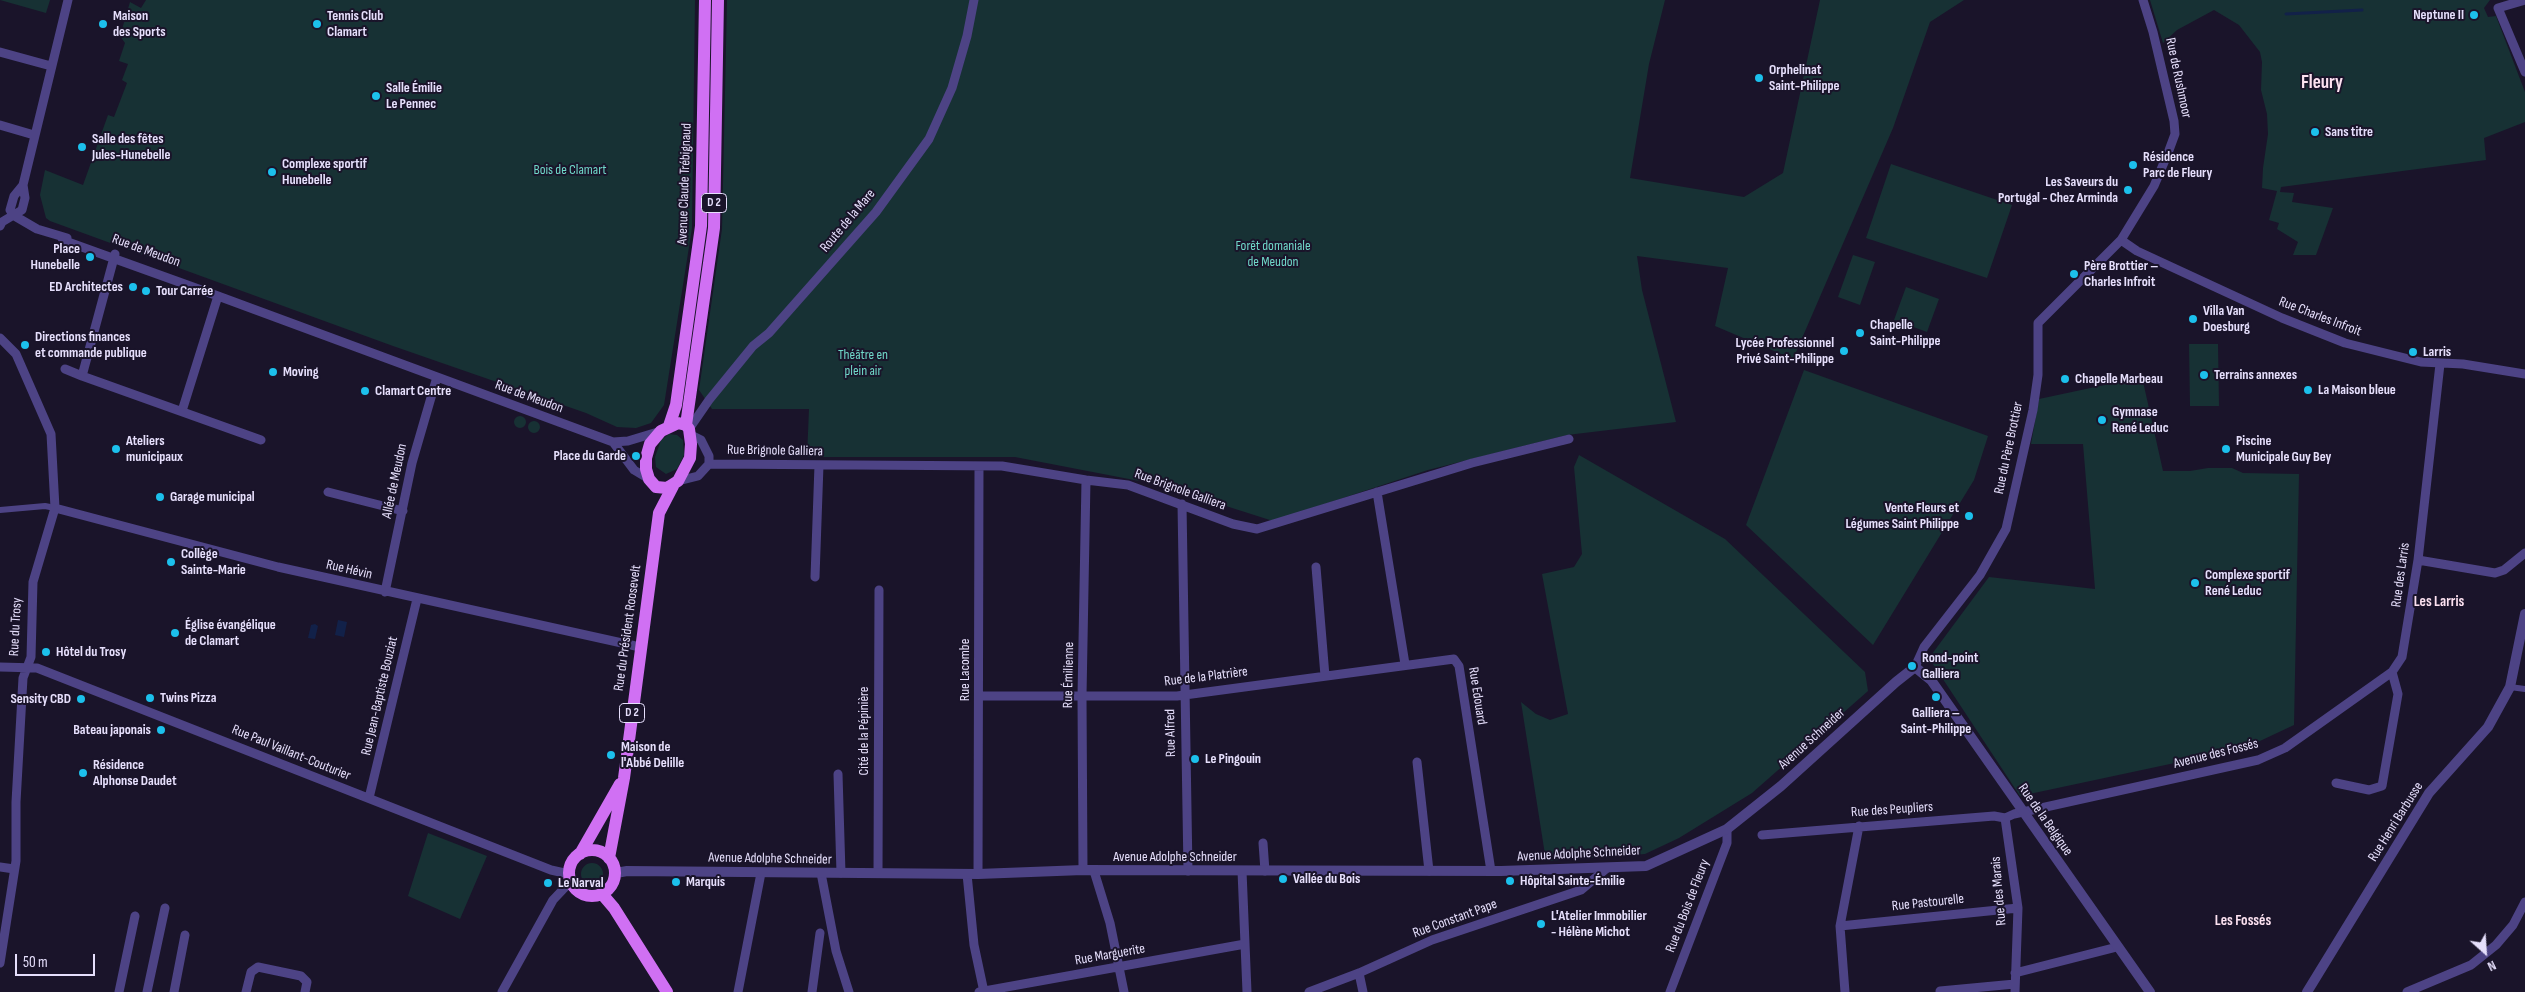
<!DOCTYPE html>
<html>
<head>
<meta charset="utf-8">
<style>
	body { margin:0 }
	#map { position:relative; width:2525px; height:992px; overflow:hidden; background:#1a142a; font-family:"Sofia Sans Condensed",sans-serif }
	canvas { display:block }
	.north { position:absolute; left:2460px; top:927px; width:50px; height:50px; -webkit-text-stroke:4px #1a142a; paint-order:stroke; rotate:154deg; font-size:14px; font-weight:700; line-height:20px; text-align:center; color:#e6dffc }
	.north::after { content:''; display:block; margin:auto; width:18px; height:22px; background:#e6dffc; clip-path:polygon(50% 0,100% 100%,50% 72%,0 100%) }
	.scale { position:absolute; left:15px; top:954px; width:80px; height:22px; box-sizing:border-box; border:2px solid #e6dffc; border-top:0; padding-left:6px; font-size:15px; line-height:18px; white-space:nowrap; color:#e6dffc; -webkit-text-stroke:4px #1a142a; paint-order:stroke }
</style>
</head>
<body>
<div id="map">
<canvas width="2525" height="992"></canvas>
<div class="north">N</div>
<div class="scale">50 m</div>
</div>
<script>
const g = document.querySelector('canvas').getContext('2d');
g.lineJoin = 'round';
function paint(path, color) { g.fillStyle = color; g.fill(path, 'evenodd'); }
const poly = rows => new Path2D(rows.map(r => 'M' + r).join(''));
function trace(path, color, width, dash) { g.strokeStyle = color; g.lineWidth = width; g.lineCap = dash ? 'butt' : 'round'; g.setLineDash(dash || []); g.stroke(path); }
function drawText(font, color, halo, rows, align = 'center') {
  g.font = font + ' "Sofia Sans Condensed",sans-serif'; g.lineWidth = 4; g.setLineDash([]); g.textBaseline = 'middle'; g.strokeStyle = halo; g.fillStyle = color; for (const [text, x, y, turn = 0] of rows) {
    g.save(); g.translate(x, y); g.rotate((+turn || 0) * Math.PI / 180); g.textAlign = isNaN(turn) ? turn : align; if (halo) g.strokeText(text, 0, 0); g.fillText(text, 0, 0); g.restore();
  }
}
paint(poly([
	[0,0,50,0,46,13],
	[146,0,695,0,692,228,664,405,651,423,636,428,617,427,586,413,393,346,50,221,46,218,40,195,45,170,83,185,108,115,114,117,127,83,122,80,128,64,119,61,125,43,120,36,130,2,141,8],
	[727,0,1665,0,1649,64,1630,178,1744,197,1783,173,1820,0,1964,0,1930,22,1893,128,1793,359,1715,326,1728,268,1637,256,1642,290,1676,422,1567,435,1428,470,1273,521,1160,485,1015,457,807,457,809,409,712,409,699,390,722,229],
	[2150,0,2490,0,2484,8,2488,17,2496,16,2525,92,2525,122,2484,138,2486,160,2281,187,2280,192,2294,193,2292,202,2333,208,2316,255,2293,255,2298,242,2277,229,2279,223,2269,220,2277,191,2262,188,2263,168,2268,134,2267,114,2261,90,2262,62,2260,52,2239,25,2214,10,2177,30,2163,43],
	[1891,164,2012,205,1987,278,1866,238],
	[1853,255,1875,262,1860,305,1838,297],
	[1906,287,1939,299,1927,332,1894,320],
	[2189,344,2218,344,2219,406,2190,406],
	[1804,370,1988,436,1974,480,1873,645,1746,525],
	[2142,377,2163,471,2190,471,2208,468,2232,468,2243,473,2299,474,2294,725,2245,748,2020,796,1929,658,1989,577,2095,589,2083,444,2031,444,2039,399],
	'514 422a6 6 0 1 1 12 0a6 6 0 1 1-12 0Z',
	'528 427a6 6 0 1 1 12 0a6 6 0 1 1-12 0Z',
	[669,434,677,435,683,440,684,455,677,469,666,474,656,467,655,457,661,440],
	[1579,455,1725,539,1865,672,1868,691,1752,793,1679,838,1645,854,1546,861,1521,702,1536,714,1550,720,1568,714,1542,574,1574,567,1582,554,1574,467],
	[428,833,487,856,460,919,408,896],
	'581 874a11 11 0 1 1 22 0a11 11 0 1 1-22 0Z'
]), '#173134');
paint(poly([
	[338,620,347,622,344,637,335,635],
	[315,624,318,626,315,639,308,638,311,625]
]), '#122149');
trace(poly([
	[2286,14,2362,10]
]), '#122149', 3);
trace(poly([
	[0,510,45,506,55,508],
	[2510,687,2525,689]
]), '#4d4385', 6);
trace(poly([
	[2525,0,2498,8,2525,72],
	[0,52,51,66],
	[0,125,34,135],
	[13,215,37,229,67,238],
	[13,215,10,210,14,196,23,185],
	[0,226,2,222,22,210,25,198,23,185,68,0],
	[62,238,68,242,218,296,613,442,628,441,661,431],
	[2121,240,2137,251,2282,318,2345,343,2421,362,2463,364,2525,374],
	[115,254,82,376,261,440],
	[0,338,16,354,51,434,55,508,33,582,31,657,23,678,16,802,16,861,0,963],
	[65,369,82,376],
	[182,411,218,296],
	[689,429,709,400,753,346,769,333,876,212,929,139,952,88,967,36,974,0],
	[613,442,634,470,649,479],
	[709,464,1002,466,1086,480,1128,485,1233,524,1257,529,1472,463,1569,439],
	[678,481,698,476,709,464,709,456,701,440,691,435],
	[328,492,403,511],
	[1377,492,1405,664],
	[1182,504,1188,871],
	[55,508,278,567,640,647],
	[2418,560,2495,573,2504,570,2525,553],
	[1316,567,1325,676],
	[815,577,819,465],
	[385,592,412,463,437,377],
	[0,667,37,668,551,870,569,874],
	[1915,667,1924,647,1980,575,2006,529,2033,410,2038,375,2038,323,2121,240,2154,186,2168,153,2175,134,2174,121,2153,32,2143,0],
	[979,696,1177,696,1454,659,1459,666,1491,871],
	[1417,762,1429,871],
	[838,774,841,873],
	[2336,783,2369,790,2382,786,2398,694,2392,672],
	[369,798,417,599],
	[2005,818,2018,908,2015,992],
	[1762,835,1994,816,2005,818,2014,814,2258,760,2285,748,2392,672,2402,657,2418,560,2440,364],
	[1263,843,1265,871],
	[0,867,14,869],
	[1083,870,1082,696,1086,480],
	[1094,871,1110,923,1124,992],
	[1242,871,1247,992],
	[821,873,836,951,849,992],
	[878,873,879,590],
	[967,874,974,945,984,992],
	[978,874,979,466],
	[1840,926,2018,908],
	[1359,973,1363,992],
	[2015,973,2117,947],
	[1940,991,2015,984],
	[119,992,135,916],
	[147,992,165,908],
	[174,992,185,935],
	[246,992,251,972,258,967,301,976,307,982,305,992],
	[502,992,553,900,571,881],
	[738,992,761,873],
	[812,992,820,933],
	[979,992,1245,944],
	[1309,992,1359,973,1432,940,1581,890,1607,868],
	[1670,992,1727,843,1727,829],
	[1845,992,1840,926,1859,826],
	[2407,992,2471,965,2496,945,2513,925,2525,902]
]), '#4d4385', 9);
trace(poly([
	[616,873,627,871,978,874,1083,870,1501,871,1646,866,1727,829,1781,786,1896,682,1915,667,1931,680,2150,992],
	[2307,992,2429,793,2488,727,2510,687,2525,614]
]), '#4d4385', 10);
trace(poly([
	[678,423,686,425,689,429,691,444,690,458,678,481,667,488,656,487,649,479,646,469,646,458,650,444,661,431,678,423],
	[686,425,714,228,718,0],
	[669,426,676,405,701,226,705,0],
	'569 873a23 23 0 1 1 46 0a23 23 0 1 1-46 0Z',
	[580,854,620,784],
	[609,858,624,778,659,513,673,486],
	[602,894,614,908,667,992]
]), '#d070f3', 12);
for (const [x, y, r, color] of [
	[2474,15,5,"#1cc0ec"],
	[103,24,5,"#1cc0ec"],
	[317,24,5,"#1cc0ec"],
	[1759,78,5,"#1cc0ec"],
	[376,96,5,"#1cc0ec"],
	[2315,132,5,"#1cc0ec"],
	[82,147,5,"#1cc0ec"],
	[2133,165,5,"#1cc0ec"],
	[272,172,5,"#1cc0ec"],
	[2128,190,5,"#1cc0ec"],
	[90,257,5,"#1cc0ec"],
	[2074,274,5,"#1cc0ec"],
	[133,287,5,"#1cc0ec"],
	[146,291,5,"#1cc0ec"],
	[2193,319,5,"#1cc0ec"],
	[1860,333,5,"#1cc0ec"],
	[25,345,5,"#1cc0ec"],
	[1844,351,5,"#1cc0ec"],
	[2413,352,5,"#1cc0ec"],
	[273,372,5,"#1cc0ec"],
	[2204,375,5,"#1cc0ec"],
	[2065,379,5,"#1cc0ec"],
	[2308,390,5,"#1cc0ec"],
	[365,391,5,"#1cc0ec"],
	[2102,420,5,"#1cc0ec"],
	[116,449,5,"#1cc0ec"],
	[2226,449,5,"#1cc0ec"],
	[636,456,5,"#1cc0ec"],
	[160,497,5,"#1cc0ec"],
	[1969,516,5,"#1cc0ec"],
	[171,562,5,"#1cc0ec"],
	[2195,583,5,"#1cc0ec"],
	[175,633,5,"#1cc0ec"],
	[46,652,5,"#1cc0ec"],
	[1912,666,5,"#1cc0ec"],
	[1936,697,5,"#1cc0ec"],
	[150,698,5,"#1cc0ec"],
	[81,699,5,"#1cc0ec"],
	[161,730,5,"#1cc0ec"],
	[611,755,5,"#1cc0ec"],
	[1195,759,5,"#1cc0ec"],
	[83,773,5,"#1cc0ec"],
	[1283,879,5,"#1cc0ec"],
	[1510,881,5,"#1cc0ec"],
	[676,882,5,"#1cc0ec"],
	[548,883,5,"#1cc0ec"],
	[1541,924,5,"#1cc0ec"]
]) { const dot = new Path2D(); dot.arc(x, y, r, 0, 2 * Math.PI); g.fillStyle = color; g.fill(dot); trace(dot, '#1a142a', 2); }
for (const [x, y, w] of [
	[714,203,25],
	[632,713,25]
]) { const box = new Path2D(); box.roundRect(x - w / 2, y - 9.5, w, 19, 4); g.fillStyle = '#1a142a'; g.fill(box); trace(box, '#e6dffc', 1); }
drawText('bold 12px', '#e6dffc', null, [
	["D 2",714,203],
	["D 2",632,713]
]);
drawText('bold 14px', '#e6dffc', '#1a142a', [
	["Neptune II",2464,15,"right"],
	["Maison",113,16],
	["des Sports",113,32],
	["Tennis Club",327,16],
	["Clamart",327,32],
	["Orphelinat",1769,70],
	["Saint-Philippe",1769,86],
	["Salle Émilie",386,88],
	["Le Pennec",386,104],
	["Sans titre",2325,132],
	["Salle des fêtes",92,139],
	["Jules-Hunebelle",92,155],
	["Résidence",2143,157],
	["Parc de Fleury",2143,173],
	["Complexe sportif",282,164],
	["Hunebelle",282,180],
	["Les Saveurs du",2118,182,"right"],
	["Portugal - Chez Arminda",2118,198,"right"],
	["Place",80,249,"right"],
	["Hunebelle",80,265,"right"],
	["Père Brottier –",2084,266],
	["Charles Infroit",2084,282],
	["ED Architectes",123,287,"right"],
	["Tour Carrée",156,291],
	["Villa Van",2203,311],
	["Doesburg",2203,327],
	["Chapelle",1870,325],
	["Saint-Philippe",1870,341],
	["Directions finances",35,337],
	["et commande publique",35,353],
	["Lycée Professionnel",1834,343,"right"],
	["Privé Saint-Philippe",1834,359,"right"],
	["Larris",2423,352],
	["Moving",283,372],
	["Terrains annexes",2214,375],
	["Chapelle Marbeau",2075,379],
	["La Maison bleue",2318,390],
	["Clamart Centre",375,391],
	["Gymnase",2112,412],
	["René Leduc",2112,428],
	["Ateliers",126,441],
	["municipaux",126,457],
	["Piscine",2236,441],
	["Municipale Guy Bey",2236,457],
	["Place du Garde",626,456,"right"],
	["Garage municipal",170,497],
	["Vente Fleurs et",1959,508,"right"],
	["Légumes Saint Philippe",1959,524,"right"],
	["Collège",181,554],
	["Sainte-Marie",181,570],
	["Complexe sportif",2205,575],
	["René Leduc",2205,591],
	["Église évangélique",185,625],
	["de Clamart",185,641],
	["Hôtel du Trosy",56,652],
	["Rond-point",1922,658],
	["Galliera",1922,674],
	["Twins Pizza",160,698],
	["Sensity CBD",71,699,"right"],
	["Galliera –",1936,713,"center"],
	["Saint-Philippe",1936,729,"center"],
	["Bateau japonais",151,730,"right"],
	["Maison de",621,747],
	["l'Abbé Delille",621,763],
	["Le Pingouin",1205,759],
	["Résidence",93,765],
	["Alphonse Daudet",93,781],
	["Vallée du Bois",1293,879],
	["Hôpital Sainte-Émilie",1520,881],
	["Marquis",686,882],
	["Le Narval",558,883],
	["L'Atelier Immobilier",1551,916],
	["- Hélène Michot",1551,932]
], 'left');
drawText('14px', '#e6dffc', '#1a142a', [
	["Rue de Rushmoor",2178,78,78],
	["Avenue Claude Trébignaud",685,184,-88],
	["Route de la Mare",848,221,-50],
	["Rue de Meudon",146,251,20],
	["Rue Charles Infroit",2320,317,21],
	["Rue de Meudon",529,397,20],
	["Rue du Père Brottier",2009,448,-78],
	["Rue Brignole Galliera",775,451,1],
	["Allée de Meudon",395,481,-78],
	["Rue Brignole Galliera",1180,490,20],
	["Rue Hévin",349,570,13],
	["Rue des Larris",2401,575,-82],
	["Rue du Trosy",16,627,-87],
	["Rue du Président Roosevelt",628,628,-82],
	["Rue Lacombe",965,670,-90],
	["Rue Émilienne",1069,675,-89],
	["Rue de la Platrière",1206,677,-7],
	["Rue Jean-Baptiste Bouziat",380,696,-77],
	["Rue Edouard",1477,696,81],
	["Cité de la Pépinière",864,731,-90],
	["Rue Alfred",1171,733,-91],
	["Avenue Schneider",1812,739,-42],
	["Rue Paul Vaillant-Couturier",291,753,22],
	["Avenue des Fossés",2216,754,-14],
	["Rue des Peupliers",1892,810,-4],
	["Rue de la Belgique",2045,820,55],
	["Rue Henri Barbusse",2396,822,-58],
	["Avenue Adolphe Schneider",1579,854,-3],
	["Avenue Adolphe Schneider",1175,857],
	["Avenue Adolphe Schneider",770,859,1],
	["Rue des Marais",1999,891,-95],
	["Rue Pastourelle",1928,903,-6],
	["Rue du Bois de Fleury",1688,906,-69],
	["Rue Constant Pape",1455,919,-20],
	["Rue Marguerite",1110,955,-10]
]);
drawText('14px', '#70d8c9', '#1a142a', [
	["Bois de Clamart",570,170],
	["Forêt domaniale",1273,246],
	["de Meudon",1273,262],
	["Théâtre en",863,355],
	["plein air",863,371]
]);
drawText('bold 15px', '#fce1f0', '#1a142a', [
	["Les Larris",2439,602],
	["Les Fossés",2243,921]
]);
drawText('bold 19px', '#fce1f0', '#1a142a', [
	["Fleury",2322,83]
]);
</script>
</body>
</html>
